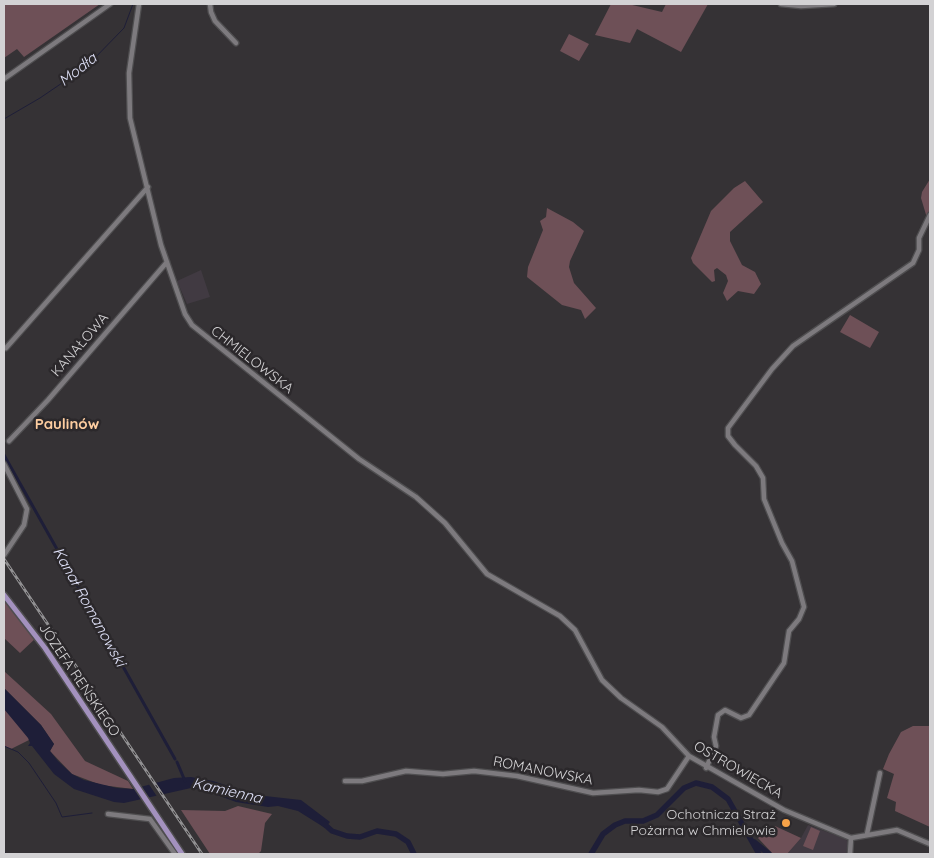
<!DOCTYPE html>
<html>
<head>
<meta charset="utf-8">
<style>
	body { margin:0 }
	#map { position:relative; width:934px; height:858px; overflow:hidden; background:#353235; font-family:Quicksand,sans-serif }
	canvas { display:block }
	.frame { position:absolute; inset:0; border:5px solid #d3d2d4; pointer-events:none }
</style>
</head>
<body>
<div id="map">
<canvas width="934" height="858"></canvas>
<div class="frame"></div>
</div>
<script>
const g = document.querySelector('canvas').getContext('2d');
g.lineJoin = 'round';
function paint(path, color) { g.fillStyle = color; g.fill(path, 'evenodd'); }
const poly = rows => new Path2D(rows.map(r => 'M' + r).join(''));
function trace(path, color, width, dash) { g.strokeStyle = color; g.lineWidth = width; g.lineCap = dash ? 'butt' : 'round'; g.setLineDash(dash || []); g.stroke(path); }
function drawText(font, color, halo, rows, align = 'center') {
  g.font = font + ' Quicksand,sans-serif'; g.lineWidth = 5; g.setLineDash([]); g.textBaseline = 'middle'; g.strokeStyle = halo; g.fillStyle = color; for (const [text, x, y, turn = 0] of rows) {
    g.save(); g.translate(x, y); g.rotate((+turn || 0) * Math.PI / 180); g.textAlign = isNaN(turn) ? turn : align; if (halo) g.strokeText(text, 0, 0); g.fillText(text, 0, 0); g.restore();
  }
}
paint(poly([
	[201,270,210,297,187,304,177,281],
	[808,825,846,839,848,843,846,854,787,854,801,838]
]), '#413a42');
paint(poly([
	[4,4,100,4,24,57,17,49,4,58],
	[611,4,628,4,662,12,666,4,708,4,681,52,637,29,630,43,595,35],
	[569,34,589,44,579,61,560,51],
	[930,179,930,212,927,218,921,198,922,192],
	[745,181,763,202,730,232,730,241,742,265,755,272,761,284,754,294,738,291,727,301,723,293,728,281,726,275,717,268,714,270,715,281,712,282,693,263,691,258,711,211,734,188],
	[547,208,573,222,584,231,570,261,569,267,574,283,596,308,585,319,581,310,562,305,527,277,528,267,543,230,540,221,546,217],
	[850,315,879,332,870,348,840,332],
	[4,595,37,637,20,653,4,638],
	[4,671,51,714,85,761,128,781,133,789,101,785,72,774,50,751,54,744,41,725,4,688],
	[4,697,37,736,11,749,4,746],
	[913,726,930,726,930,827,895,811,896,802,887,798,894,774,883,769,889,754,901,732],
	[238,806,272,814,265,823,261,851,258,854,210,854,181,810,225,811],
	[775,826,801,838,787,854,773,854,758,838,766,827,771,831],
	[811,827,820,831,813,850,803,846]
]), '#6e5057');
paint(poly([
	[4,688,41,725,54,744,50,751,58,761,72,774,84,780,117,788,133,789,174,778,191,777,213,781,256,795,301,800,330,822,325,828,298,811,278,806,268,807,236,802,204,790,191,788,124,803,114,802,74,789,54,774,32,746,28,746,30,743,28,738,4,709]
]), '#1e1e38');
paint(poly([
	[155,781,165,796,158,798,148,783]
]), '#353235');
trace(poly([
	[4,119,40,98,87,66,124,28,133,4],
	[4,746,18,752,29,763,56,803,62,817,92,813],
	[4,852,7,854]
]), '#1e1e38', 1);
trace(poly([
	[4,455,175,759],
	[177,762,185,781]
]), '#1e1e38', 3);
trace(poly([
	[322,822,332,831,347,836,360,837,377,831,396,834,408,842,414,854],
	[754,842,769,854],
	[591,854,603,834,615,825,625,821,643,821,657,815,684,788,696,783,712,787,728,799,759,854]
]), '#1e1e38', 5.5);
const minor = poly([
	[139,4,129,73,130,118,161,245,185,314,192,325,359,459,416,497,445,523,487,574,560,616,575,630,602,680,621,698,662,727,689,756,784,810,851,838],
	[210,4,211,12,215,21,236,43],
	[781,4,801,6,834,4],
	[4,79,110,4],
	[6,348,148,187],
	[9,441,48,400,167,262],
	[4,464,27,509,24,525,4,555],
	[706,768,716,746,714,737,718,715,725,710,741,718,749,715,784,663,789,631,799,619,804,607,792,561,782,543,764,499,763,478,756,466,735,445,728,436,728,428,772,369,793,346,913,263,919,250,919,238,930,215],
	[345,781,362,781,406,771,443,774,474,771,517,776,593,793,639,790,658,792,667,789,689,756],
	[108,814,150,819,175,854],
	[867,834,880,773],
	[851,838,897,830,930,844],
	[850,854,851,838]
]);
const major = poly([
	[4,595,45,648,182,854]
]);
trace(minor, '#4f4e50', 7);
trace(major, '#4f4e50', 8);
trace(minor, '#7d7a7e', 4.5);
trace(major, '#a391be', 5);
const rail = poly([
	[4,559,202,854]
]);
trace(rail, '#929193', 3);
trace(rail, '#2b282b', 1, [4]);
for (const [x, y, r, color] of [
	[786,823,5,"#f7a248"]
]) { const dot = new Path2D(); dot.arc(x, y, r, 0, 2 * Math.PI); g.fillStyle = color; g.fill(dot); trace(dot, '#2b282b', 2); }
drawText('14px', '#d3d2d4', '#2b282b', [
	["KANAŁOWA",80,345,-49],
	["CHMIELOWSKA",252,360,38],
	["JÓZEFA REŃSKIEGO",79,680,56],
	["OSTROWIECKA",738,770,30],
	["ROMANOWSKA",543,771,11]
]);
drawText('14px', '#d3d2d4', '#2b282b', [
	["Ochotnicza Straż",776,815],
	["Pożarna w Chmielowie",776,831]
], 'right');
drawText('italic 15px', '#e0e2f9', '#2b282b', [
	["Modła",78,70,-38],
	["Kanał Romanowski",89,607,61],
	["Kamienna",227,791,13]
]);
drawText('bold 15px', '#fdcda0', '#2b282b', [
	["Paulinów",67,424]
]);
</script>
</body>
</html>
